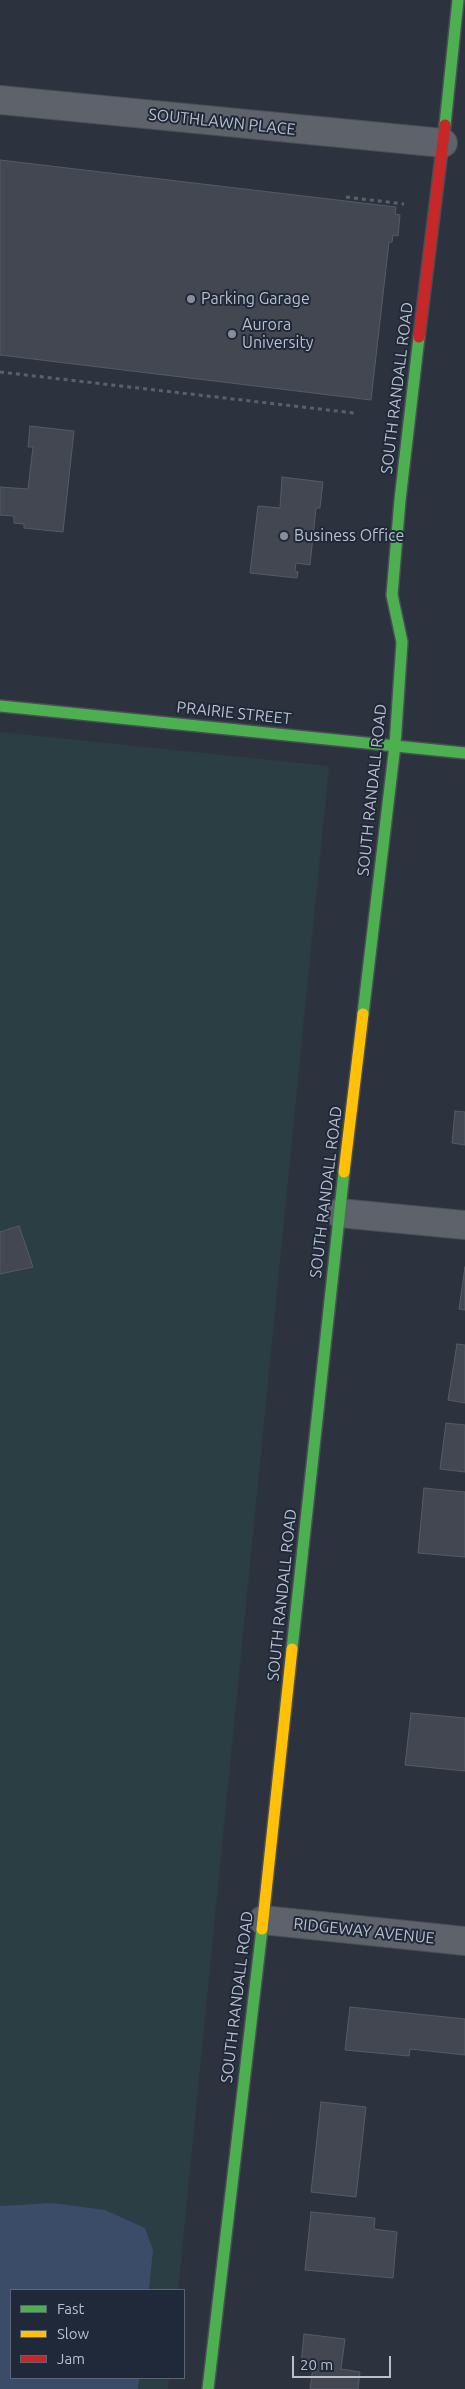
<!DOCTYPE html>
<html>
<head>
<meta charset="utf-8">
<style>
	body { margin:0 }
	#map { position:relative; width:465px; height:2389px; overflow:hidden; background:#2d333e; font-family:Ubuntu,sans-serif }
	canvas { display:block }
	.legend { position:absolute; left:10px; top:2289px; width:175px; height:90px; box-sizing:border-box; background:#202939; border:1px solid #5d6574; margin:0; padding:6px 9px; list-style:none; font-size:15px; color:#b9bfcd }
	.legend li { display:flex; align-items:center; gap:10px; height:25px }
	.legend b { width:25px; border:1px solid #5d6574 }
	.scale { position:absolute; left:292px; top:2356px; width:99px; height:22px; box-sizing:border-box; border:2px solid #b9bfcd; border-top:0; padding-left:6px; font-size:15px; line-height:18px; white-space:nowrap; color:#b9bfcd; -webkit-text-stroke:4px #202939; paint-order:stroke }
</style>
</head>
<body>
<div id="map">
<canvas width="465" height="2389"></canvas>
<ul class="legend">
<li><b style="height:6px;background:#4caf50"></b>Fast</li>
<li><b style="height:6px;background:#ffc107"></b>Slow</li>
<li><b style="height:6px;background:#c62828"></b>Jam</li>
</ul>
<div class="scale">20 m</div>
</div>
<script>
const g = document.querySelector('canvas').getContext('2d');
g.lineJoin = 'round';
function paint(path, color) { g.fillStyle = color; g.fill(path, 'evenodd'); }
const poly = rows => new Path2D(rows.map(r => 'M' + r).join(''));
function trace(path, color, width, dash) { g.strokeStyle = color; g.lineWidth = width; g.lineCap = dash ? 'butt' : 'round'; g.setLineDash(dash || []); g.stroke(path); }
function drawText(font, color, halo, rows, align = 'center') {
  g.font = font + ' Ubuntu,sans-serif'; g.lineWidth = 4; g.setLineDash([]); g.textBaseline = 'middle'; g.strokeStyle = halo; g.fillStyle = color; for (const [text, x, y, turn = 0] of rows) {
    g.save(); g.translate(x, y); g.rotate((+turn || 0) * Math.PI / 180); g.textAlign = isNaN(turn) ? turn : align; if (halo) g.strokeText(text, 0, 0); g.fillText(text, 0, 0); g.restore();
  }
}
paint(poly([
	[0,732,329,766,178,2290,11,2290,11,2378,169,2378,168,2389,0,2389]
]), '#2a3e44');
paint(poly([
	[52,2203,105,2210,145,2228,153,2250,149,2290,11,2290,11,2378,139,2378,138,2389,0,2389,0,2206]
]), '#3b4c69');
const building = poly([
	[0,160,396,207,395,214,400,215,398,236,393,235,392,242,389,242,371,400,0,355,0,160],
	[30,426,74,431,63,532,24,528,24,524,14,523,14,516,0,515,0,487,28,489,33,447,28,447,30,426],
	[282,477,323,482,320,508,316,508,310,565,296,563,295,571,298,572,297,578,250,573,258,506,280,508,282,477],
	[455,1111,465,1112,465,1145,452,1143,455,1111],
	[19,1226,33,1267,0,1274,0,1232,19,1226],
	[465,1267,465,1310,459,1309,465,1267],
	[457,1344,465,1345,465,1403,448,1400,457,1344],
	[446,1423,465,1425,465,1472,440,1469,446,1423],
	[424,1488,465,1492,465,1557,418,1553,424,1488],
	[411,1713,465,1718,465,1771,405,1765,411,1713],
	[350,2007,465,2019,465,2055,410,2049,409,2056,345,2050,350,2007],
	[321,2102,366,2107,356,2197,311,2192,321,2102],
	[311,2212,375,2218,374,2229,397,2232,393,2278,305,2270,311,2212],
	[304,2334,345,2339,341,2369,360,2372,358,2389,310,2389,313,2366,301,2364,304,2334]
]);
paint(building, '#424751');
trace(building, '#565b65', 1);
const street = poly([
	[0,100,443,143],
	[339,1213,465,1225],
	[263,1920,465,1941]
]);
const fast = poly([
	[445,125,458,0],
	[0,706,465,753],
	[363,1014,395,745,402,642,392,595,400,500,419,337],
	[292,1649,344,1172],
	[208,2389,262,1929]
]);
const slow = poly([
	[344,1172,363,1014],
	[262,1929,292,1649]
]);
const jam = poly([
	[419,337,445,125]
]);
trace(street, '#4a4e56', 30);
trace(fast, '#4a4e56', 14);
trace(slow, '#4a4e56', 14);
trace(jam, '#4a4e56', 14);
trace(poly([
	[346,197,404,204],
	[0,372,354,413]
]), '#5b6167', 3, [4, 4]);
trace(street, '#5e626b', 28);
trace(fast, '#4caf50', 11);
trace(slow, '#ffc107', 11);
trace(jam, '#c62828', 11);
for (const [x, y, r, color] of [
	[191,299,5,"#888e9b"],
	[232,334,5,"#888e9b"],
	[284,536,5,"#888e9b"]
]) { const dot = new Path2D(); dot.arc(x, y, r, 0, 2 * Math.PI); g.fillStyle = color; g.fill(dot); trace(dot, '#202939', 2); }
drawText('16px', '#b9bfcd', '#202939', [
	["SOUTHLAWN PLACE",222,122,6],
	["SOUTH RANDALL ROAD",397,388,-83],
	["PRAIRIE STREET",234,713,6],
	["SOUTH RANDALL ROAD",372,790,-84],
	["SOUTH RANDALL ROAD",326,1192,-83],
	["SOUTH RANDALL ROAD",282,1595,-84],
	["RIDGEWAY AVENUE",364,1931,6],
	["SOUTH RANDALL ROAD",237,1997,-83]
]);
drawText('16px', '#b9bfcd', '#202939', [
	["Parking Garage",201,299],
	["Aurora",242,325],
	["University",242,343],
	["Business Office",294,536]
], 'left');
</script>
</body>
</html>
